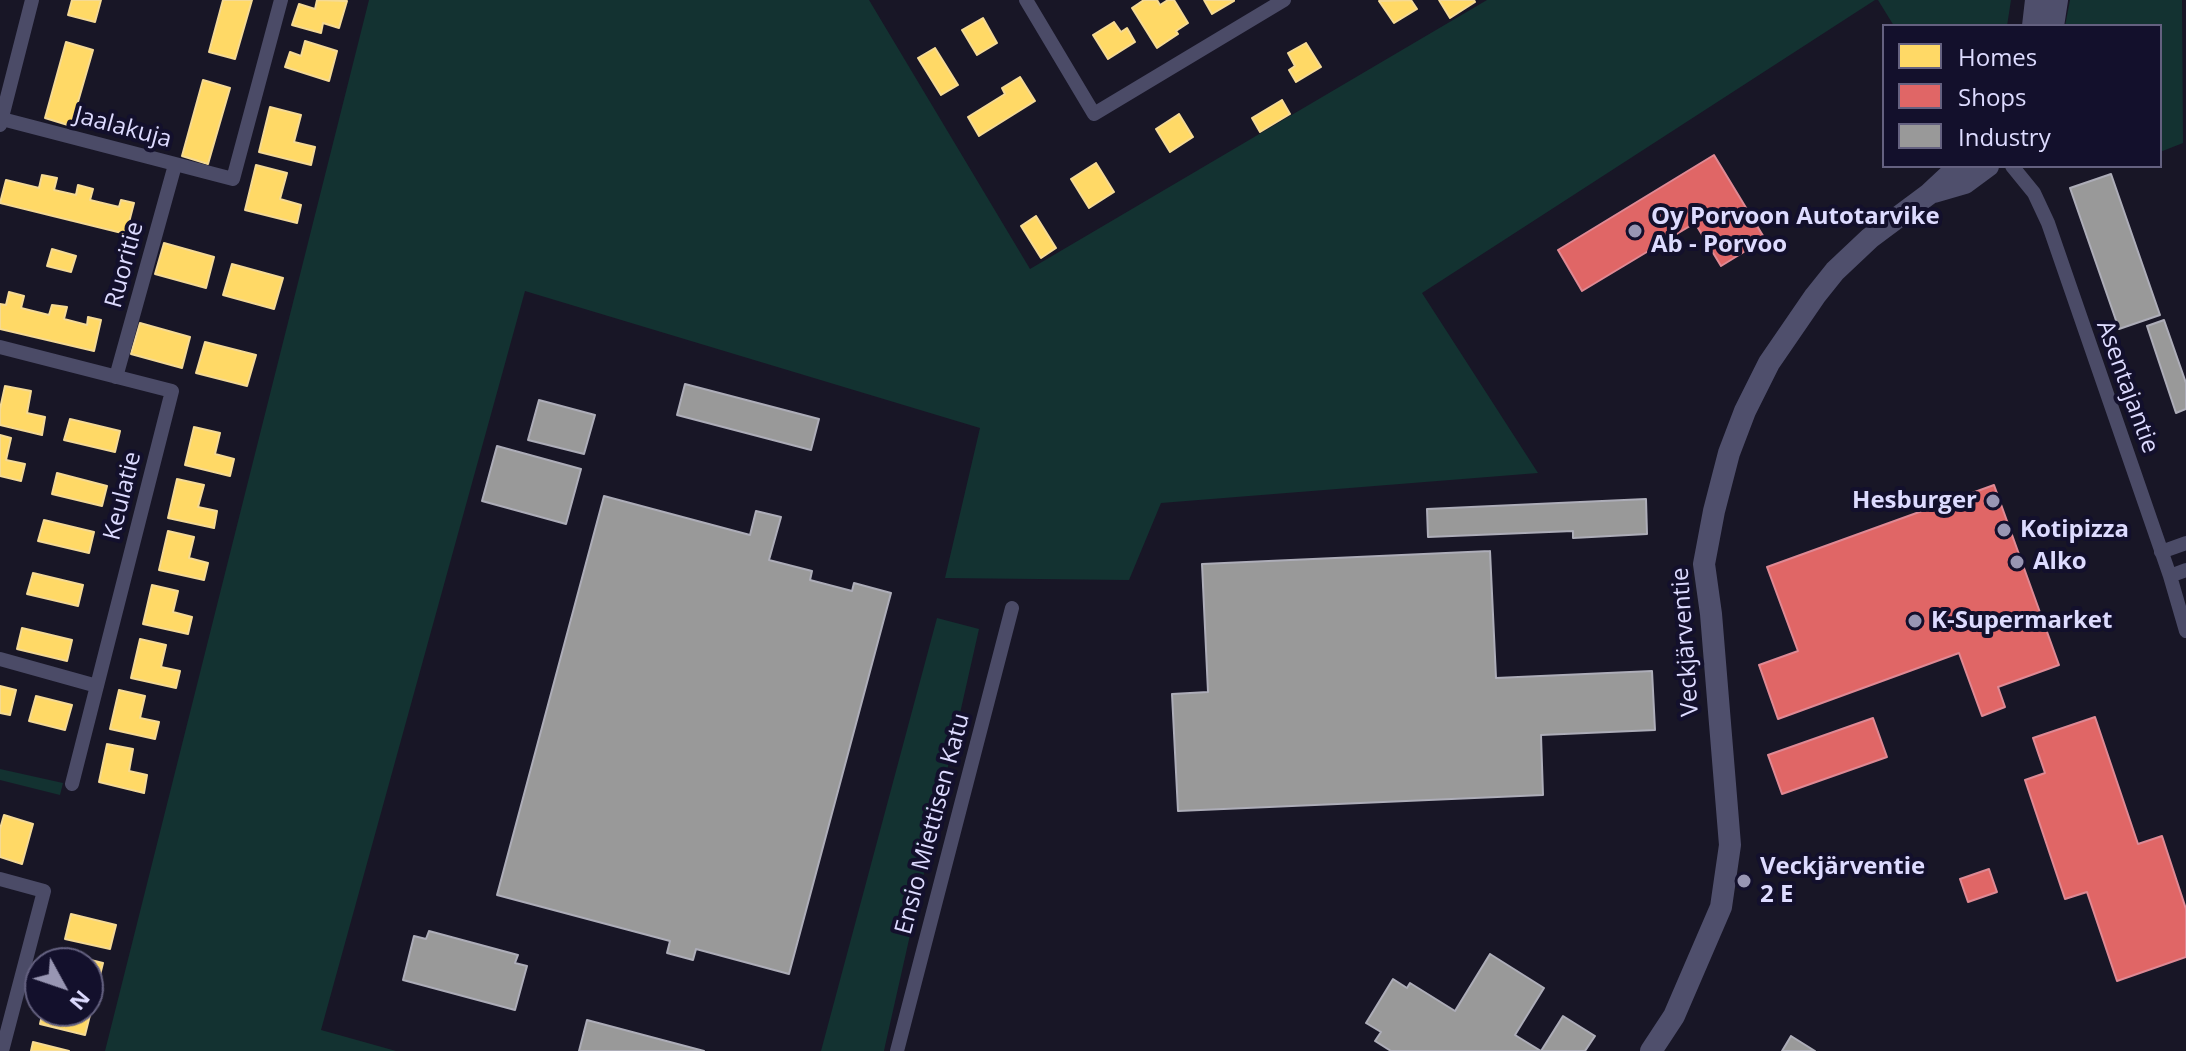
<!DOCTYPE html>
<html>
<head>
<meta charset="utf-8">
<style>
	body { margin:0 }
	#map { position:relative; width:2186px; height:1051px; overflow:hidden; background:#181626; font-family:"Open Sans",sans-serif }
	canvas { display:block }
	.legend { position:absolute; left:1882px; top:24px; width:280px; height:144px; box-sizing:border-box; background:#13102c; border:2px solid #646180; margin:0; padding:10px 14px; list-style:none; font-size:24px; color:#dddbff }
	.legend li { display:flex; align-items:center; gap:16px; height:40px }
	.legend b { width:40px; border:2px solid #646180 }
	.north { position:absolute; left:24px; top:947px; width:80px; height:80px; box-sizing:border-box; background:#13102c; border:2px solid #646180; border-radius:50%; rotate:130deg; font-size:22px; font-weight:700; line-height:32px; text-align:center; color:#dddbff }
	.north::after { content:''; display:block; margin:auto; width:28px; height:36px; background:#9896b3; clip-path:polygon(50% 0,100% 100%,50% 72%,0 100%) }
</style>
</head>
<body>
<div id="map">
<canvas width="2186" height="1051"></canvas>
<ul class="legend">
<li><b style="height:22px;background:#ffd966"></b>Homes</li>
<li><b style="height:22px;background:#e06666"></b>Shops</li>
<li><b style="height:22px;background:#999"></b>Industry</li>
</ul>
<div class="north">N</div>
</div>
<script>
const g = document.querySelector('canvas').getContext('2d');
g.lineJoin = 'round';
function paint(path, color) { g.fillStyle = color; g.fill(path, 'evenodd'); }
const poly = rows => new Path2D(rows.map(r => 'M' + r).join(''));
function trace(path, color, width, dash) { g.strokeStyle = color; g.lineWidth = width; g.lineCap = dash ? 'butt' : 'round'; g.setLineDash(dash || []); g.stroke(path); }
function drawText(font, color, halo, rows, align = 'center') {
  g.font = font + ' "Open Sans",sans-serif'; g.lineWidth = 8; g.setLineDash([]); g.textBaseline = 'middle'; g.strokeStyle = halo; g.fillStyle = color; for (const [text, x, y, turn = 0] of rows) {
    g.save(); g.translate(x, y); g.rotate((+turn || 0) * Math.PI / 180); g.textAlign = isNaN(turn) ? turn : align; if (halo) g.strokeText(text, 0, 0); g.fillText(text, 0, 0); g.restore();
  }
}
paint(poly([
	[369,0,869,0,1030,269,1487,0,1875,0,1422,293,1538,473,1161,503,1129,580,945,578,980,428,525,291,321,1030,396,1051,105,1051],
	[1878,0,2011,0,2007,26,1894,26],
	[2070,0,2182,0,2183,143,2160,152,2160,26,2065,26],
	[937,618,979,629,885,1046,884,1051,821,1051],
	[0,769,63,783,60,795,0,780]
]), '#133231');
const homes = poly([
	[72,0,101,0,95,22,68,15,72,0],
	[223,0,252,0,235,59,209,52,223,0],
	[317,0,347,1,339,28,323,23,321,33,292,25,299,4,315,9,317,0],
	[1144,0,1157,0,1160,5,1168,0,1174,0,1188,23,1176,31,1178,34,1157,48,1132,8,1144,0],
	[1204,0,1234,0,1234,1,1212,14,1204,0],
	[1411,0,1417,9,1394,23,1379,1,1411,0],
	[1439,0,1474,0,1475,2,1450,18,1439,0],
	[983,18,997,43,977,55,962,30,983,18],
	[1114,22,1121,32,1127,28,1135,42,1108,59,1093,35,1114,22],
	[305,41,337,51,329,81,285,67,290,52,301,56,305,41],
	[66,42,93,50,71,126,45,118,66,42],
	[1306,43,1321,67,1296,82,1289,70,1295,66,1288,53,1306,43],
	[935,48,958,85,941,95,918,58,935,48],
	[1020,77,1035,101,979,136,968,117,1005,94,1002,88,1020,77],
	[203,80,230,88,208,164,182,156,203,80],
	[1282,100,1290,114,1260,132,1252,118,1282,100],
	[270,107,301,115,294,142,315,147,311,165,259,152,270,107],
	[1179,114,1193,137,1170,152,1156,129,1179,114],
	[1096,163,1114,192,1089,208,1071,179,1096,163],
	[256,165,287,173,280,199,301,205,297,223,245,210,256,165],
	[42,175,57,178,54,190,76,195,78,185,93,189,90,200,119,207,121,200,134,203,126,234,0,203,6,180,39,188,42,175],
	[1036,216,1056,248,1041,258,1021,226,1036,216],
	[164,243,214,257,206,288,155,274,164,243],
	[52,249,76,256,71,272,47,266,52,249],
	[232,264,283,278,274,309,223,295,232,264],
	[9,292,24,296,21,308,49,315,52,305,67,307,64,319,87,325,88,317,101,320,94,351,0,329,0,304,6,305,9,292],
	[140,323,190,337,182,368,131,354,140,323],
	[205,342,256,355,247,386,196,373,205,342],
	[5,386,31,391,27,413,45,417,42,435,0,425,0,409,5,386],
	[70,419,120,431,115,452,64,440,70,419],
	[194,427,220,433,215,454,234,459,230,476,185,465,194,427],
	[0,435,11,438,6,460,25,464,21,481,0,476,0,435],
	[57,473,107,486,102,506,52,494,57,473],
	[177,479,204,485,198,507,217,511,214,528,168,518,177,479],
	[44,520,94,532,89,553,38,541,44,520],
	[168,531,194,537,189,558,208,563,204,580,159,570,168,531],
	[33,573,83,585,78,606,27,594,33,573],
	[152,585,178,591,173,612,192,617,188,634,143,624,152,585],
	[22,628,72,640,67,661,17,649,22,628],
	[140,639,166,645,161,667,180,671,176,688,131,678,140,639],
	[0,686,16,690,10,715,0,713,0,686],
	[119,690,145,696,140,718,159,722,155,739,110,729,119,690],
	[36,696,72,705,65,730,29,721,36,696],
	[107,744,133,749,129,771,147,775,144,793,99,782,107,744],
	[4,815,33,824,22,864,0,857,0,829,4,815],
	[71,914,116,925,110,949,65,939,71,914],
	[58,952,103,963,97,987,88,984,88,963,55,963,58,952],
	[43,1011,91,1011,85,1035,40,1024,43,1011],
	[33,1042,69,1051,31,1051,33,1042]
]);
paint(homes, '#ffd966');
trace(homes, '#f5da94', 2);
const shops = poly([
	[1714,155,1765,239,1721,266,1695,223,1582,291,1558,250,1714,155],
	[1994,485,2059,665,1998,687,2005,707,1982,716,1959,653,1778,719,1759,665,1798,651,1767,567,1994,485],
	[2095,717,2138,844,2162,836,2186,909,2186,957,2117,981,2087,892,2065,899,2025,780,2045,773,2033,738,2095,717],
	[1873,718,1887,757,1782,794,1768,755,1873,718],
	[1989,869,1997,892,1968,902,1960,879,1989,869]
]);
paint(shops, '#e06666');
trace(shops, '#df8994', 2);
const industry = poly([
	[2111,174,2160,315,2119,329,2070,188,2111,174],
	[2164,320,2186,383,2186,409,2176,413,2147,326,2164,320],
	[685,384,819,419,811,450,677,415,685,384],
	[539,400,595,415,584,454,528,440,539,400],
	[497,446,581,469,566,524,482,501,497,446],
	[604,496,750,535,756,511,781,517,769,560,812,571,810,580,852,591,854,583,891,593,789,974,696,949,693,960,667,953,670,941,497,895,604,496],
	[1646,499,1647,534,1573,538,1573,531,1428,537,1427,509,1646,499],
	[1490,551,1496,678,1652,671,1655,730,1541,735,1543,795,1178,811,1172,694,1208,692,1202,564,1490,551],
	[429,931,518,955,515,963,527,966,515,1010,403,980,414,936,426,939,429,931],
	[1490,954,1544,988,1515,1035,1541,1051,1563,1016,1595,1036,1585,1051,1391,1051,1375,1041,1381,1032,1366,1023,1393,979,1407,988,1410,983,1455,1011,1490,954],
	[587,1020,704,1051,579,1051,587,1020],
	[1791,1036,1815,1051,1782,1051,1791,1036]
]);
paint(industry, '#999');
trace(industry, '#adadb8', 2);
trace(poly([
	[1026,0,1094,114,1284,0],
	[2,119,233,179,281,0],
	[0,125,32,0],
	[2012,166,2034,193,2048,223,2170,576,2186,631],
	[0,347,172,391,72,784],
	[116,377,175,165],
	[2161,552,2186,543],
	[2170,576,2186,570],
	[0,659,97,686],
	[0,879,44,891,2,1051],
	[897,1051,1012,608]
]), '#4b4b67', 14);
trace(poly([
	[2033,26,2036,0],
	[2053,26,2057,0],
	[1934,192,1965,183,1988,166],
	[1651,1051,1674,1016,1721,907,1730,845,1711,614,1704,564,1714,511,1729,453,1745,411,1769,363,1815,296,1835,271,1870,238,1929,194,1959,166]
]), '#4f4f6c', 22);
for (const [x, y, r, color] of [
	[1635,231,8,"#9896b3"],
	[1993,501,8,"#9896b3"],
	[2004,530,8,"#9896b3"],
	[2017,562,8,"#9896b3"],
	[1915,621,8,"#9896b3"],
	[1744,881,8,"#9896b3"]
]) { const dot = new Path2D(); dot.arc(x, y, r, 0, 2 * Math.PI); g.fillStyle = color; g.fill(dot); trace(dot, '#13102c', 3); }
drawText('24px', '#dddbff', '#13102c', [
	["Jaalakuja",123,128,15],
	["Ruoritie",125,265,-75],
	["Asentajantie",2127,387,70],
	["Keulatie",123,496,-76],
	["Veckjärventie",1686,642,-94],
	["Ensio Miettisen Katu",933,824,-75]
]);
drawText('bold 24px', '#dddbff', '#13102c', [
	["Oy Porvoon Autotarvike",1651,217],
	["Ab - Porvoo",1651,245],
	["Hesburger",1977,501,"right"],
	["Kotipizza",2020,530],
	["Alko",2033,562],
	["K-Supermarket",1931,621],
	["Veckjärventie",1760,867],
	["2 E",1760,895]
], 'left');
</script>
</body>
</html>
